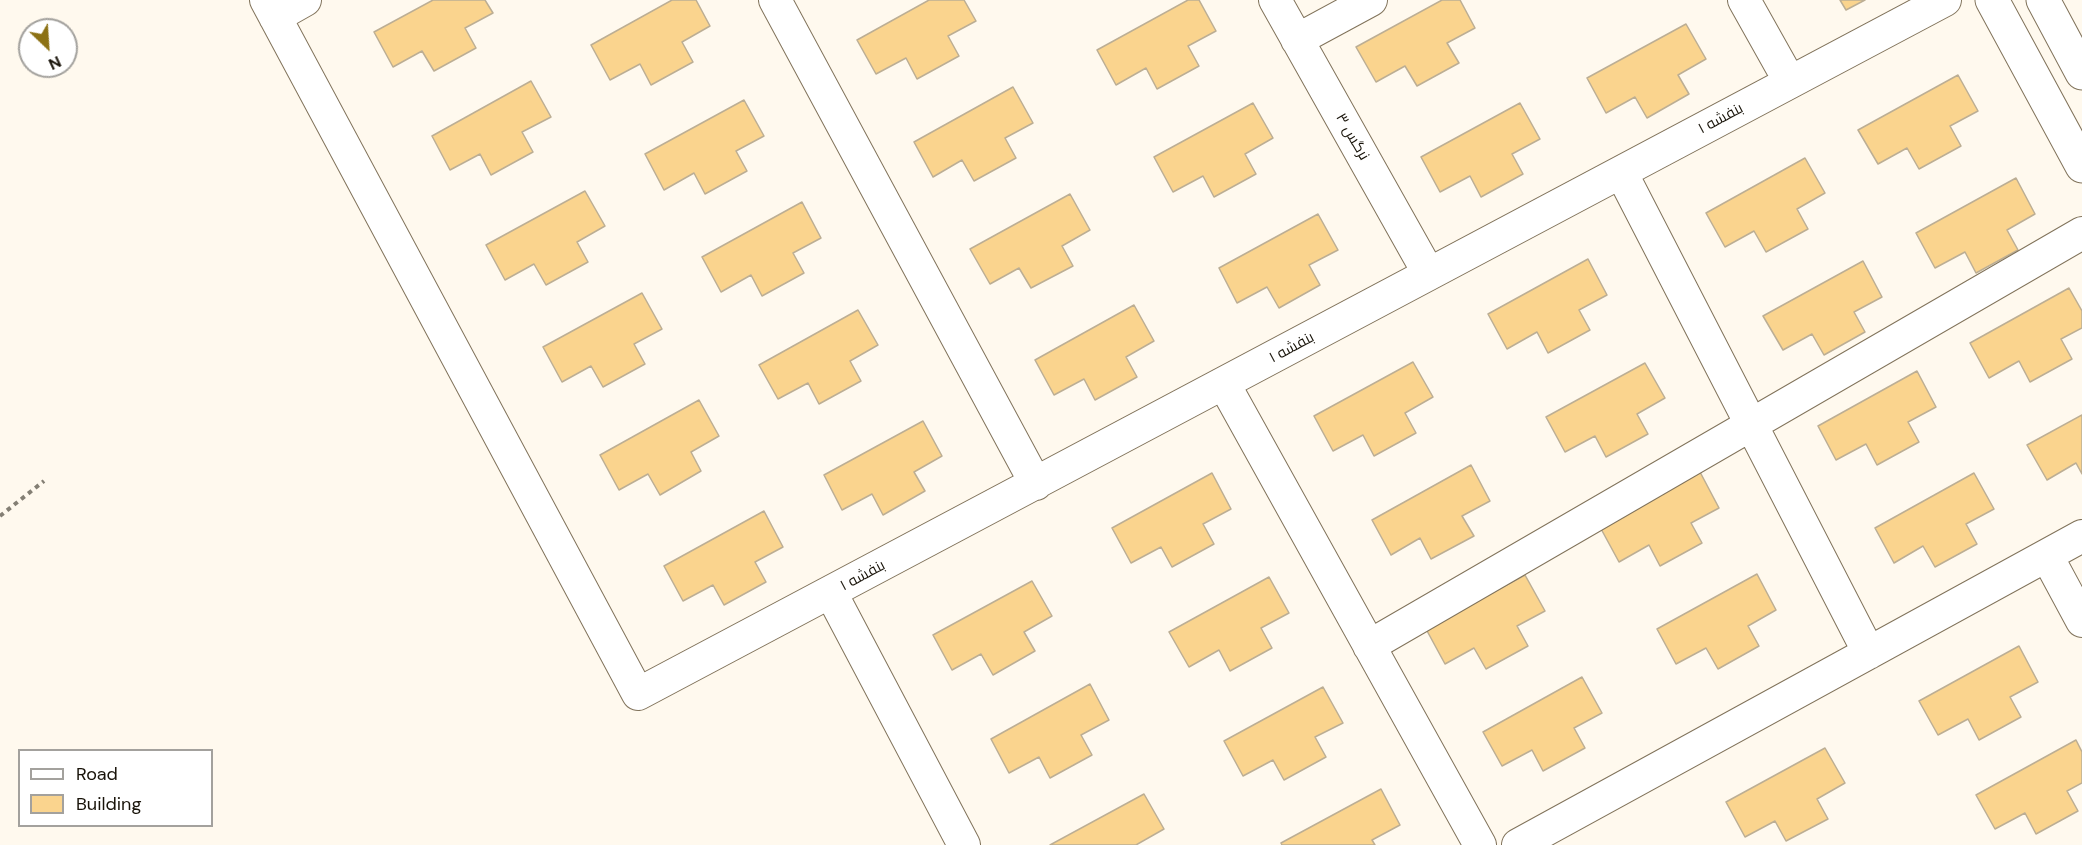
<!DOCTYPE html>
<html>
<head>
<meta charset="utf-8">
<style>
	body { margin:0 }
	#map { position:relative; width:2082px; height:845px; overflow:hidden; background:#fff9ee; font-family:"DM Sans",sans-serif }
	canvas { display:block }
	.legend { position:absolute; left:18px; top:749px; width:195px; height:78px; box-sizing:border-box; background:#fff; border:2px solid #a3a19d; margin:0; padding:8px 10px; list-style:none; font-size:18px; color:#181309 }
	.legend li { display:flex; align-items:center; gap:12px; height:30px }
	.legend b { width:30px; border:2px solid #a3a19d }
	.north { position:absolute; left:18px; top:18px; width:60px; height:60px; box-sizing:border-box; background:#fff; border:2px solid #a3a19d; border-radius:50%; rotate:155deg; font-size:16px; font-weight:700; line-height:24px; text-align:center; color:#181309 }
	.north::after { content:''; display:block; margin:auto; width:21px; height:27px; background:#8c7114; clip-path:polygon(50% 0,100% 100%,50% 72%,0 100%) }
</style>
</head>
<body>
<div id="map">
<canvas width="2082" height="845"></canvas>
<ul class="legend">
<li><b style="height:8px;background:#fff"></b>Road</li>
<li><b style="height:16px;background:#fad48e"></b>Building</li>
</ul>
<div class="north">N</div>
</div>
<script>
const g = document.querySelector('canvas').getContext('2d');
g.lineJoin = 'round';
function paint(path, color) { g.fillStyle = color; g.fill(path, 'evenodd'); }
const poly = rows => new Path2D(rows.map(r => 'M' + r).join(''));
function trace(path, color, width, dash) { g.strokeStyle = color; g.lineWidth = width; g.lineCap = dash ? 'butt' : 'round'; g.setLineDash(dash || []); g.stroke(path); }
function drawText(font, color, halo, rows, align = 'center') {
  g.font = font + ' "DM Sans",Cairo,sans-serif'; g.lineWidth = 4.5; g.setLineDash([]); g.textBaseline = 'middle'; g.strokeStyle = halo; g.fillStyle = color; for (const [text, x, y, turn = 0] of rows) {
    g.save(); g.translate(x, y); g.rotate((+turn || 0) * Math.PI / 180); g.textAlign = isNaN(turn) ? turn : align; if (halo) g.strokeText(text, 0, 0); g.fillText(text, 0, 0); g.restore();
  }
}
const building = poly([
	[433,0,485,0,493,13,465,28,476,48,434,71,422,51,393,67,374,32,433,0],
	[672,0,696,0,710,26,682,42,693,62,651,85,640,64,610,80,591,45,672,0],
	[929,0,964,0,976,21,948,36,959,56,917,79,906,58,876,74,857,40,929,0],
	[1188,0,1199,0,1216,31,1188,46,1199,66,1157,89,1146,68,1116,85,1097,50,1188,0],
	[1442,0,1460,0,1475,28,1447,43,1459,63,1417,86,1405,66,1376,82,1356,47,1442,0],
	[1840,0,1865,0,1846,10,1840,0],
	[1686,24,1706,59,1678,75,1689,94,1647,118,1635,97,1606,113,1587,78,1686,24],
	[1958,75,1978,111,1950,126,1961,146,1919,169,1907,148,1878,164,1858,130,1958,75],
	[531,81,551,117,522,132,533,152,491,175,480,154,450,170,432,136,531,81],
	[1013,87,1033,123,1005,138,1016,158,974,181,962,160,933,177,914,142,1013,87],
	[744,100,764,136,736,151,747,171,705,194,694,173,664,190,645,154,744,100],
	[1253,103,1273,138,1245,154,1256,174,1214,197,1203,176,1173,192,1154,157,1253,103],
	[1520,103,1540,139,1512,154,1523,174,1481,197,1470,176,1440,192,1421,157,1520,103],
	[1805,158,1825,193,1797,209,1808,229,1766,252,1754,231,1725,247,1706,213,1805,158],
	[2016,178,2035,214,2007,230,2018,250,1976,273,1965,252,1935,268,1916,233,2016,178],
	[585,191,605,226,577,242,588,262,546,285,534,264,505,280,486,245,585,191],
	[1070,194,1090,230,1062,246,1073,266,1031,288,1019,268,990,284,970,249,1070,194],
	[802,202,821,238,793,253,804,273,762,296,751,275,721,292,702,257,802,202],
	[1318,214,1338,250,1309,265,1320,285,1279,308,1267,287,1237,303,1219,268,1318,214],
	[1588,259,1607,295,1579,310,1590,330,1548,353,1537,332,1507,349,1488,314,1588,259],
	[1863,261,1882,297,1854,312,1865,332,1824,355,1812,334,1783,350,1763,316,1863,261],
	[2069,288,2082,311,2082,328,2061,339,2072,359,2030,382,2019,361,1989,378,1970,343,2069,288],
	[642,293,662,329,634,344,645,364,603,387,591,366,562,382,543,347,642,293],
	[1134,305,1154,341,1126,357,1137,377,1095,400,1084,379,1054,395,1035,360,1134,305],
	[858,310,878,345,850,361,861,381,819,404,808,383,778,399,759,365,858,310],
	[1413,362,1433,397,1405,413,1416,433,1374,456,1363,435,1333,451,1314,416,1413,362],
	[1645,363,1665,398,1637,414,1648,434,1606,457,1595,436,1565,452,1546,417,1645,363],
	[1917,371,1936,407,1908,422,1919,442,1877,465,1866,444,1836,460,1818,426,1917,371],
	[699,400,719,436,691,452,701,471,660,495,648,474,619,490,600,455,699,400],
	[2082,415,2082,474,2076,463,2047,480,2027,445,2082,415],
	[923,421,942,456,914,472,925,491,883,515,872,494,842,510,824,475,923,421],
	[1471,465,1490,501,1462,516,1474,536,1431,559,1420,538,1391,555,1372,520,1471,465],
	[1700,472,1719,508,1691,523,1702,543,1660,566,1649,545,1619,562,1600,527,1700,472],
	[1212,473,1231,509,1203,524,1214,544,1172,567,1161,547,1131,563,1112,528,1212,473],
	[1974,473,1994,509,1966,524,1977,544,1935,567,1923,546,1894,563,1875,528,1974,473],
	[764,511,783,547,755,562,766,582,724,605,713,585,683,601,664,566,764,511],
	[1757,574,1776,610,1748,626,1759,646,1718,669,1706,648,1676,664,1657,629,1757,574],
	[1525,575,1545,611,1517,626,1528,646,1486,669,1474,648,1445,664,1426,629,1525,575],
	[1269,577,1289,613,1261,628,1272,648,1230,671,1219,650,1189,667,1169,632,1269,577],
	[1032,581,1052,616,1024,632,1035,651,993,675,981,654,952,670,933,635,1032,581],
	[2019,646,2038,682,2010,697,2021,717,1979,740,1968,719,1938,735,1919,701,2019,646],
	[1582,677,1602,713,1574,728,1585,748,1543,771,1532,750,1502,766,1483,732,1582,677],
	[1090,684,1109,720,1081,735,1092,755,1050,778,1039,757,1009,773,991,739,1090,684],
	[1323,687,1343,723,1315,737,1326,757,1284,780,1273,760,1243,776,1224,741,1323,687],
	[2076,740,2082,752,2082,783,2067,791,2078,811,2036,834,2025,813,1995,829,1976,795,2076,740],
	[1825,748,1845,783,1817,799,1828,819,1786,841,1775,821,1745,837,1726,802,1825,748],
	[1381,789,1400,825,1372,840,1375,845,1282,845,1281,843,1381,789],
	[1144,794,1164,829,1136,845,1050,845,1144,794]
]);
paint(building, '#fad48e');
trace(building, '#bcae94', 1.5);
const minor = poly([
	[266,0,638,694,1945,0],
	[775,0,1036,484],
	[1275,0,1429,274],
	[1744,0,1790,82],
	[275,17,305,0],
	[1297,40,1371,0],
	[1621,172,1869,653],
	[1224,384,1480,845],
	[2047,556,2082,621],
	[831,593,964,845],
	[1369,646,2082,233],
	[1518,845,2082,536]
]);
const tertiary = poly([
	[1992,0,2082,166],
	[2043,0,2082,73]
]);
trace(minor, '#81735b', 34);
trace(tertiary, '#81735b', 35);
trace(poly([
	[0,516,44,481]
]), '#847f74', 4, [4.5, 4.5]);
trace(minor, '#fff', 32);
trace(tertiary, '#fff', 33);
drawText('15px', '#181309', '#fff', [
	["بنفشه ۱",1721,119,-28],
	["نرگس ۳",1352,137,60],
	["بنفشه ۱",1292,348,-28],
	["بنفشه ۱",863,576,-28]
]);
</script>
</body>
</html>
